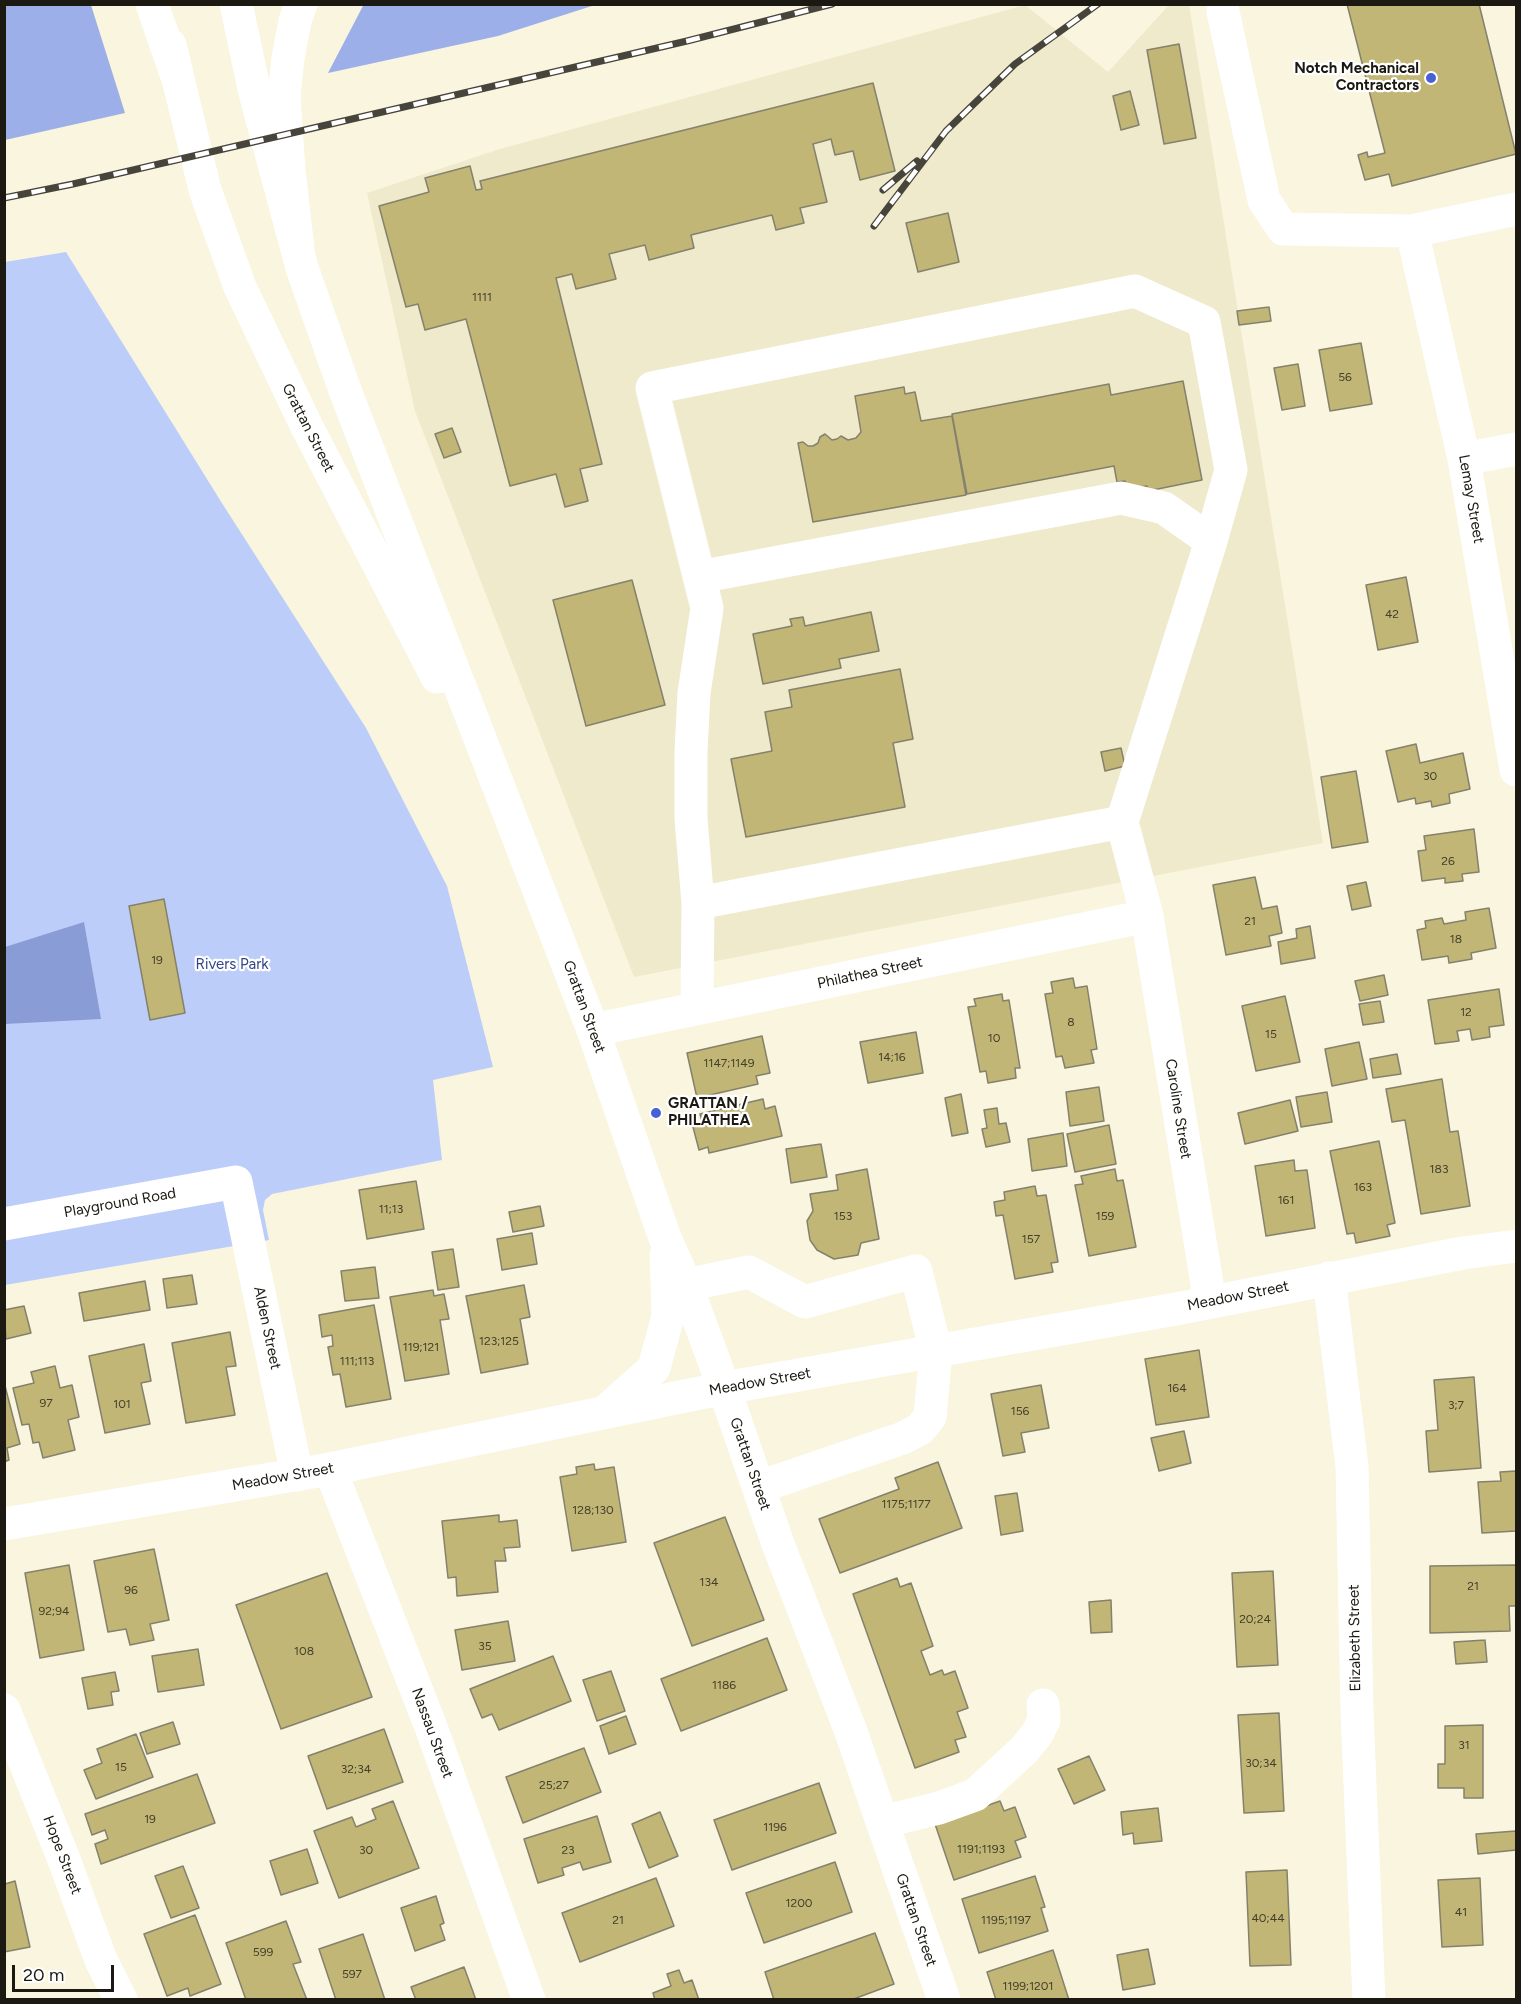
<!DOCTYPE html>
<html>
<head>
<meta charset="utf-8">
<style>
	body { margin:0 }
	#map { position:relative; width:1521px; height:2004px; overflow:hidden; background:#f9f5df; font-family:Figtree,sans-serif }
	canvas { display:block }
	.frame { position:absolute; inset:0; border:6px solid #1b1912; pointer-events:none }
	.scale { position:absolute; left:12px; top:1965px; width:102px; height:27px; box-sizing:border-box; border:3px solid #1b1912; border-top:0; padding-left:8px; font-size:18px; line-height:21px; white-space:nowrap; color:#1b1912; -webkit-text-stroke:4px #fff; paint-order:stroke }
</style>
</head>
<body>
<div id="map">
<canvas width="1521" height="2004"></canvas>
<div class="frame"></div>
<div class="scale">20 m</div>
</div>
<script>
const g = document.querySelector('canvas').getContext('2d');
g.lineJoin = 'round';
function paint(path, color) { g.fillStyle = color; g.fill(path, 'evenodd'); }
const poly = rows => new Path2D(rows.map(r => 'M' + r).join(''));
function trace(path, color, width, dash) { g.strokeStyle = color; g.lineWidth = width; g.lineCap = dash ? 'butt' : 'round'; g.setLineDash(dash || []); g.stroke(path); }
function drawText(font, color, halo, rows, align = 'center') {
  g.font = font + ' Figtree,sans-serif'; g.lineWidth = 4.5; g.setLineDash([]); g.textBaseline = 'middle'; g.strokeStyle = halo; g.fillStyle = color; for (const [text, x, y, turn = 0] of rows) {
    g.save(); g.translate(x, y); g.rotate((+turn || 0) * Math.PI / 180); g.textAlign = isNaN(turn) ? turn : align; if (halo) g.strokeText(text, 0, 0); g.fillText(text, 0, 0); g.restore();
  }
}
paint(poly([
	[1025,5,1108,72,1169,5,1189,5,1323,843,634,977,415,411,367,193,500,149]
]), '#efeacc');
paint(poly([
	[66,252,220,500,366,728,447,886,493,1067,433,1080,442,1160,272,1194,265,1200,263,1210,269,1240,5,1285,5,262]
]), '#bdcdfa');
paint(poly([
	[364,4,595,4,595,5,498,36,328,73],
	[4,5,91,5,125,113,5,140]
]), '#9cafe8');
paint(poly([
	[84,922,101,1019,5,1024,5,947]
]), '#8a9cd5');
const building = poly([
	[1347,4,1479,4,1516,154,1392,186,1389,174,1365,180,1358,155,1367,152,1368,157,1385,153,1347,4],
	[1179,44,1196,138,1164,144,1147,50,1179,44],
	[873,83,895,171,860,180,853,151,835,155,831,139,813,144,827,202,800,208,804,223,776,230,772,215,691,235,694,248,649,260,645,245,609,254,616,279,576,289,572,274,556,278,602,464,580,469,588,501,565,507,556,474,510,486,466,319,425,330,418,304,406,307,379,206,429,192,425,178,470,166,476,190,482,189,480,181,873,83],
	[1130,91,1139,125,1121,130,1113,96,1130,91],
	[948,213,959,262,918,272,906,223,948,213],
	[1269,307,1271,321,1239,325,1237,311,1269,307],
	[1361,343,1372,404,1330,411,1319,350,1361,343],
	[1298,364,1305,406,1282,410,1274,368,1298,364],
	[1183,381,1202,480,1148,491,1147,486,1127,489,1125,481,1117,482,1114,466,967,494,952,414,1109,384,1111,395,1183,381],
	[904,387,905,394,915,392,921,421,952,416,966,495,813,522,798,443,803,442,808,446,813,446,818,443,820,437,825,434,832,440,837,439,841,436,848,440,856,438,861,432,855,396,904,387],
	[452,428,461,452,444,458,435,434,452,428],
	[1406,577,1418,642,1378,650,1366,585,1406,577],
	[632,580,665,705,586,726,553,600,632,580],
	[871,612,879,651,839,659,841,668,763,684,753,634,792,626,790,619,803,617,805,626,871,612],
	[900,669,913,739,893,743,905,807,746,837,731,759,772,751,765,712,792,707,789,690,900,669],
	[1416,744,1420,763,1463,753,1470,789,1449,794,1450,803,1432,807,1431,801,1416,804,1415,798,1398,802,1386,751,1416,744],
	[1121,748,1125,766,1105,771,1101,752,1121,748],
	[1356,771,1368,842,1332,848,1321,777,1356,771],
	[1474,829,1479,872,1462,874,1463,881,1445,883,1445,878,1422,881,1418,851,1426,850,1424,836,1474,829],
	[1255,877,1262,909,1277,906,1282,933,1269,936,1271,946,1226,955,1213,885,1255,877],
	[1366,882,1371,906,1352,910,1347,886,1366,882],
	[164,899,185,1013,150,1020,129,906,164,899],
	[1489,908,1496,948,1471,953,1472,959,1449,963,1448,956,1422,960,1417,930,1426,928,1425,921,1442,918,1444,924,1466,920,1465,912,1489,908],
	[1310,926,1315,958,1281,964,1278,942,1297,938,1296,929,1310,926],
	[1384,975,1388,995,1360,1001,1355,981,1384,975],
	[1073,978,1075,988,1087,986,1097,1049,1091,1050,1094,1063,1065,1068,1062,1056,1056,1057,1045,994,1053,993,1051,982,1073,978],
	[1499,989,1504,1025,1489,1027,1490,1037,1472,1040,1470,1029,1457,1031,1459,1041,1435,1044,1428,1000,1499,989],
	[1002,994,1003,1001,1009,1000,1020,1068,1015,1068,1016,1078,988,1083,986,1071,980,1072,968,1007,976,1006,974,999,1002,994],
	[1285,996,1300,1062,1256,1071,1242,1006,1285,996],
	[1380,1001,1384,1022,1363,1025,1359,1004,1380,1001],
	[916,1032,923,1073,868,1083,860,1042,916,1032],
	[762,1036,770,1073,756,1076,758,1084,697,1098,687,1053,762,1036],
	[1359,1042,1367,1079,1332,1086,1325,1049,1359,1042],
	[1397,1054,1401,1074,1373,1078,1370,1059,1397,1054],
	[1442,1079,1450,1132,1458,1131,1470,1206,1421,1214,1405,1120,1392,1122,1386,1089,1442,1079],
	[1099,1087,1104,1121,1070,1126,1066,1092,1099,1087],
	[1327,1092,1332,1122,1301,1127,1296,1097,1327,1092],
	[961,1094,968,1133,952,1136,945,1098,961,1094],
	[763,1099,765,1109,775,1106,782,1136,709,1153,708,1147,699,1150,693,1127,703,1125,700,1114,763,1099],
	[1290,1100,1298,1131,1245,1144,1238,1113,1290,1100],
	[997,1108,999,1124,1006,1123,1010,1142,986,1147,982,1129,987,1128,984,1110,997,1108],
	[1109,1125,1116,1164,1075,1172,1067,1134,1109,1125],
	[1063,1133,1067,1166,1032,1171,1028,1139,1063,1133],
	[1379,1141,1395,1223,1387,1225,1390,1236,1356,1243,1354,1233,1347,1234,1330,1151,1379,1141],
	[821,1144,827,1177,791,1183,786,1149,821,1144],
	[1294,1160,1295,1171,1307,1170,1315,1228,1266,1236,1255,1166,1294,1160],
	[867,1169,879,1239,861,1243,858,1255,834,1259,817,1250,810,1240,807,1221,813,1211,810,1194,838,1190,836,1175,867,1169],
	[1115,1169,1117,1181,1123,1180,1136,1247,1089,1256,1075,1185,1083,1184,1081,1176,1115,1169],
	[416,1181,424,1229,367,1239,359,1190,416,1181],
	[1035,1186,1037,1196,1046,1195,1058,1262,1051,1263,1053,1272,1015,1279,1003,1215,996,1216,994,1202,1005,1200,1004,1192,1035,1186],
	[540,1206,544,1226,513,1232,509,1212,540,1206],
	[532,1233,537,1264,502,1270,497,1239,532,1233],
	[453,1249,459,1287,438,1290,432,1252,453,1249],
	[375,1267,379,1298,345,1301,341,1271,375,1267],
	[192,1275,197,1304,167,1308,163,1279,192,1275],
	[145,1281,150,1310,84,1321,79,1293,145,1281],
	[524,1285,530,1317,520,1319,528,1364,481,1373,466,1296,524,1285],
	[433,1290,434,1296,444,1294,449,1319,440,1320,449,1374,405,1381,390,1297,433,1290],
	[374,1305,391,1399,346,1407,340,1374,333,1375,328,1347,333,1346,332,1335,322,1337,319,1315,374,1305],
	[24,1306,31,1333,6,1339,4,1310,24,1306],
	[230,1332,236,1366,226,1367,235,1415,186,1423,172,1343,230,1332],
	[144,1344,151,1381,141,1383,150,1424,105,1433,89,1356,144,1344],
	[1199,1350,1209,1417,1156,1425,1145,1359,1199,1350],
	[55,1366,60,1388,72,1385,79,1417,68,1420,75,1450,43,1458,39,1442,33,1443,29,1424,22,1425,13,1388,34,1383,31,1372,55,1366],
	[1474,1377,1481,1468,1429,1472,1426,1431,1438,1430,1434,1380,1474,1377],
	[4,1382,20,1444,7,1448,9,1460,4,1462,4,1382],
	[1041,1385,1049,1428,1021,1433,1025,1452,1003,1456,991,1394,1041,1385],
	[1184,1431,1191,1463,1159,1471,1151,1438,1184,1431],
	[938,1462,962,1528,840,1573,819,1519,899,1489,895,1478,938,1462],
	[594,1464,595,1470,614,1467,626,1542,572,1551,560,1477,577,1474,576,1467,594,1464],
	[1516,1471,1516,1531,1482,1533,1478,1482,1501,1481,1500,1472,1516,1471],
	[1017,1493,1023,1531,1001,1535,995,1496,1017,1493],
	[499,1515,499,1522,517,1520,520,1547,504,1548,506,1561,495,1561,498,1592,457,1596,456,1577,448,1578,442,1521,499,1515],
	[725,1517,764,1620,692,1646,654,1543,725,1517],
	[154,1549,169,1620,150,1624,154,1640,130,1645,126,1629,108,1632,94,1561,154,1549],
	[69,1565,84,1650,40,1658,25,1573,69,1565],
	[1516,1565,1516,1606,1509,1606,1510,1631,1430,1633,1430,1566,1516,1565],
	[1273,1571,1278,1665,1237,1667,1232,1573,1273,1571],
	[327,1573,372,1697,281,1729,236,1605,327,1573],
	[897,1578,900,1587,911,1583,933,1646,921,1651,930,1675,942,1670,944,1675,955,1671,968,1708,957,1712,966,1737,955,1740,959,1752,915,1768,853,1594,897,1578],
	[1111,1600,1112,1632,1091,1633,1089,1602,1111,1600],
	[508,1621,515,1661,462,1670,455,1630,508,1621],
	[767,1638,787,1690,681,1731,661,1679,767,1638],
	[1485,1640,1487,1662,1456,1664,1454,1642,1485,1640],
	[198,1649,204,1685,158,1692,152,1656,198,1649],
	[553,1656,571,1701,499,1730,492,1714,482,1718,470,1689,553,1656],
	[611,1671,625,1711,597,1721,583,1680,611,1671],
	[115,1672,119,1691,111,1692,113,1705,88,1709,82,1678,115,1672],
	[1279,1713,1284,1811,1244,1813,1238,1715,1279,1713],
	[626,1716,636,1744,609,1754,600,1726,626,1716],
	[173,1722,180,1744,147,1754,140,1733,173,1722],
	[1483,1725,1483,1798,1464,1798,1464,1788,1438,1788,1438,1764,1445,1764,1445,1726,1483,1725],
	[384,1729,403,1782,327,1809,308,1756,384,1729],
	[136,1734,153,1777,96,1799,84,1770,102,1763,97,1749,136,1734],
	[584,1748,601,1792,523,1823,506,1777,584,1748],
	[1089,1756,1105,1790,1074,1804,1058,1769,1089,1756],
	[197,1774,215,1823,101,1864,95,1844,108,1839,105,1830,92,1835,85,1814,197,1774],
	[819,1783,836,1833,732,1870,714,1820,819,1783],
	[393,1801,419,1868,339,1898,314,1831,352,1817,356,1827,376,1819,372,1809,393,1801],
	[1000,1801,1004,1811,1015,1807,1026,1837,1015,1841,1021,1857,954,1880,935,1824,1000,1801],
	[1158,1808,1162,1841,1134,1844,1133,1833,1123,1835,1121,1812,1158,1808],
	[660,1812,678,1856,649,1868,632,1824,660,1812],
	[597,1816,611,1862,583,1870,580,1862,562,1868,564,1875,538,1883,524,1839,597,1816],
	[1516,1831,1516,1850,1478,1854,1476,1834,1516,1831],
	[307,1849,318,1883,281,1895,270,1861,307,1849],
	[835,1862,852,1912,764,1943,746,1893,835,1862],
	[183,1866,199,1908,171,1918,155,1876,183,1866],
	[1287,1870,1291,1965,1250,1966,1246,1872,1287,1870],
	[1035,1876,1045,1907,1041,1908,1048,1931,979,1953,962,1899,1035,1876],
	[656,1878,674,1926,580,1962,562,1913,656,1878],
	[1480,1878,1483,1945,1442,1947,1438,1880,1480,1878],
	[4,1880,5,1884,15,1881,30,1947,4,1952,4,1880],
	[436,1896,444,1923,440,1925,445,1940,415,1951,401,1908,436,1896],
	[195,1915,221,1984,190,1996,188,1988,167,1996,144,1934,195,1915],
	[286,1921,301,1962,293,1964,307,2000,246,2000,226,1943,286,1921],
	[875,1933,894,1984,851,2000,774,2000,765,1972,875,1933],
	[363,1934,385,2000,336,2000,319,1949,363,1934],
	[1148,1949,1155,1984,1123,1990,1117,1955,1148,1949],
	[1053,1950,1069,2000,996,2000,987,1972,1053,1950],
	[464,1967,476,2000,416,2000,411,1987,464,1967],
	[679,1970,684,1983,692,1980,699,2000,655,2000,653,1993,671,1986,667,1974,679,1970]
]);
paint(building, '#c1b675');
trace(building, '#84816d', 1.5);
trace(poly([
	[1223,12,1264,200,1283,229,1412,231,1516,209],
	[1412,231,1464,459,1516,770],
	[1464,459,1516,449],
	[699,577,1121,498,1164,508,1211,541],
	[1122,822,698,903,691,819,691,751,694,693,707,608,652,388,1135,291,1204,322,1231,470,1211,541,1122,822,1147,916,1210,1302],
	[697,1008,698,903],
	[593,1030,1147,916],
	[4,1224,236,1182,297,1475],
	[1329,1278,1352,1467,1357,1712,1369,2000],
	[686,1285,749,1272,805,1302,916,1271,936,1352,930,1417,920,1429,903,1438,759,1487],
	[330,1469,431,1727,529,2000],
	[4,1710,63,1857,101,1960,121,2000],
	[882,1822,939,1808,975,1795,1024,1750,1037,1734,1044,1720,1043,1705]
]), '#fff', 33);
trace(poly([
	[236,4,255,93,302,268,346,393,593,1030,665,1238,686,1285,724,1388,778,1544,850,1729,944,2000],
	[170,45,205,190,240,287,307,427,437,677],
	[604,1413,654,1368,668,1316,666,1255],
	[4,1524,330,1469,724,1388,1176,1309,1463,1253,1516,1246]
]), '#fff', 33);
trace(poly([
	[152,4,176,74],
	[298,249,289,170,284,96,288,58,295,21,301,4]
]), '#fff', 33);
const rail = poly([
	[883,190,917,161],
	[4,198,73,184,687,41,832,4],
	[874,226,946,131,1015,64,1098,4]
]);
trace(rail, '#47453b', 7);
trace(rail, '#fff', 4.5, [14]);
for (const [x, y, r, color] of [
	[1431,78,6,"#4861d5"],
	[656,1113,6,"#4861d5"]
]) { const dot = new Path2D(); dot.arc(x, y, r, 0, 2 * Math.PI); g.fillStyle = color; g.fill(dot); trace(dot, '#fff', 2); }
drawText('12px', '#44402b', null, [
	["1111",482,297],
	["56",1345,377],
	["42",1392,614],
	["30",1430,776],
	["26",1448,861],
	["21",1250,921],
	["18",1456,939],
	["19",157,960],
	["12",1466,1012],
	["8",1071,1022],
	["15",1271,1034],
	["10",994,1038],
	["14;16",892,1057],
	["1147;1149",729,1063],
	["183",1439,1169],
	["163",1363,1187],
	["161",1286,1200],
	["11;13",391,1209],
	["153",843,1216],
	["159",1105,1216],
	["157",1031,1239],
	["123;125",499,1341],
	["119;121",421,1347],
	["111;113",357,1361],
	["164",1177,1388],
	["97",46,1403],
	["101",122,1404],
	["3;7",1456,1405],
	["156",1020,1411],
	["1175;1177",906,1504],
	["128;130",593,1510],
	["134",709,1582],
	["21",1473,1586],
	["96",131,1590],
	["92;94",54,1611],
	["20;24",1255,1619],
	["35",485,1646],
	["108",304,1651],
	["1186",724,1685],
	["31",1464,1745],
	["30;34",1261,1763],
	["15",121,1767],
	["32;34",356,1769],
	["25;27",554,1785],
	["19",150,1819],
	["1196",775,1827],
	["1191;1193",981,1849],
	["30",366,1850],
	["23",568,1850],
	["1200",799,1903],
	["41",1461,1912],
	["40;44",1268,1918],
	["21",618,1920],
	["1195;1197",1006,1920],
	["599",263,1952],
	["597",352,1974],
	["1199;1201",1028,1986]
]);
drawText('bold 15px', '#1b1912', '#fff', [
	["Notch Mechanical",1419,69],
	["Contractors",1419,86],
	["GRATTAN /",668,1104,"left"],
	["PHILATHEA",668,1121,"left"]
], 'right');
drawText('15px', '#1b1912', '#fff', [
	["Grattan Street",308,428,63],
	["Lemay Street",1471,499,80],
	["Philathea Street",870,973,-12],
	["Grattan Street",584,1007,70],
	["Caroline Street",1178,1109,81],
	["Playground Road",120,1203,-10],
	["Meadow Street",1238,1296,-11],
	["Alden Street",267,1328,78],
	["Meadow Street",760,1382,-10],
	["Grattan Street",750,1464,71],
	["Meadow Street",283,1477,-10],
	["Elizabeth Street",1355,1638,-91],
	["Nassau Street",432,1733,70],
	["Hope Street",62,1855,69],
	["Grattan Street",916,1920,71]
]);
drawText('15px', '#348', '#fff', [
	["Rivers Park",232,965]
]);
</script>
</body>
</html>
